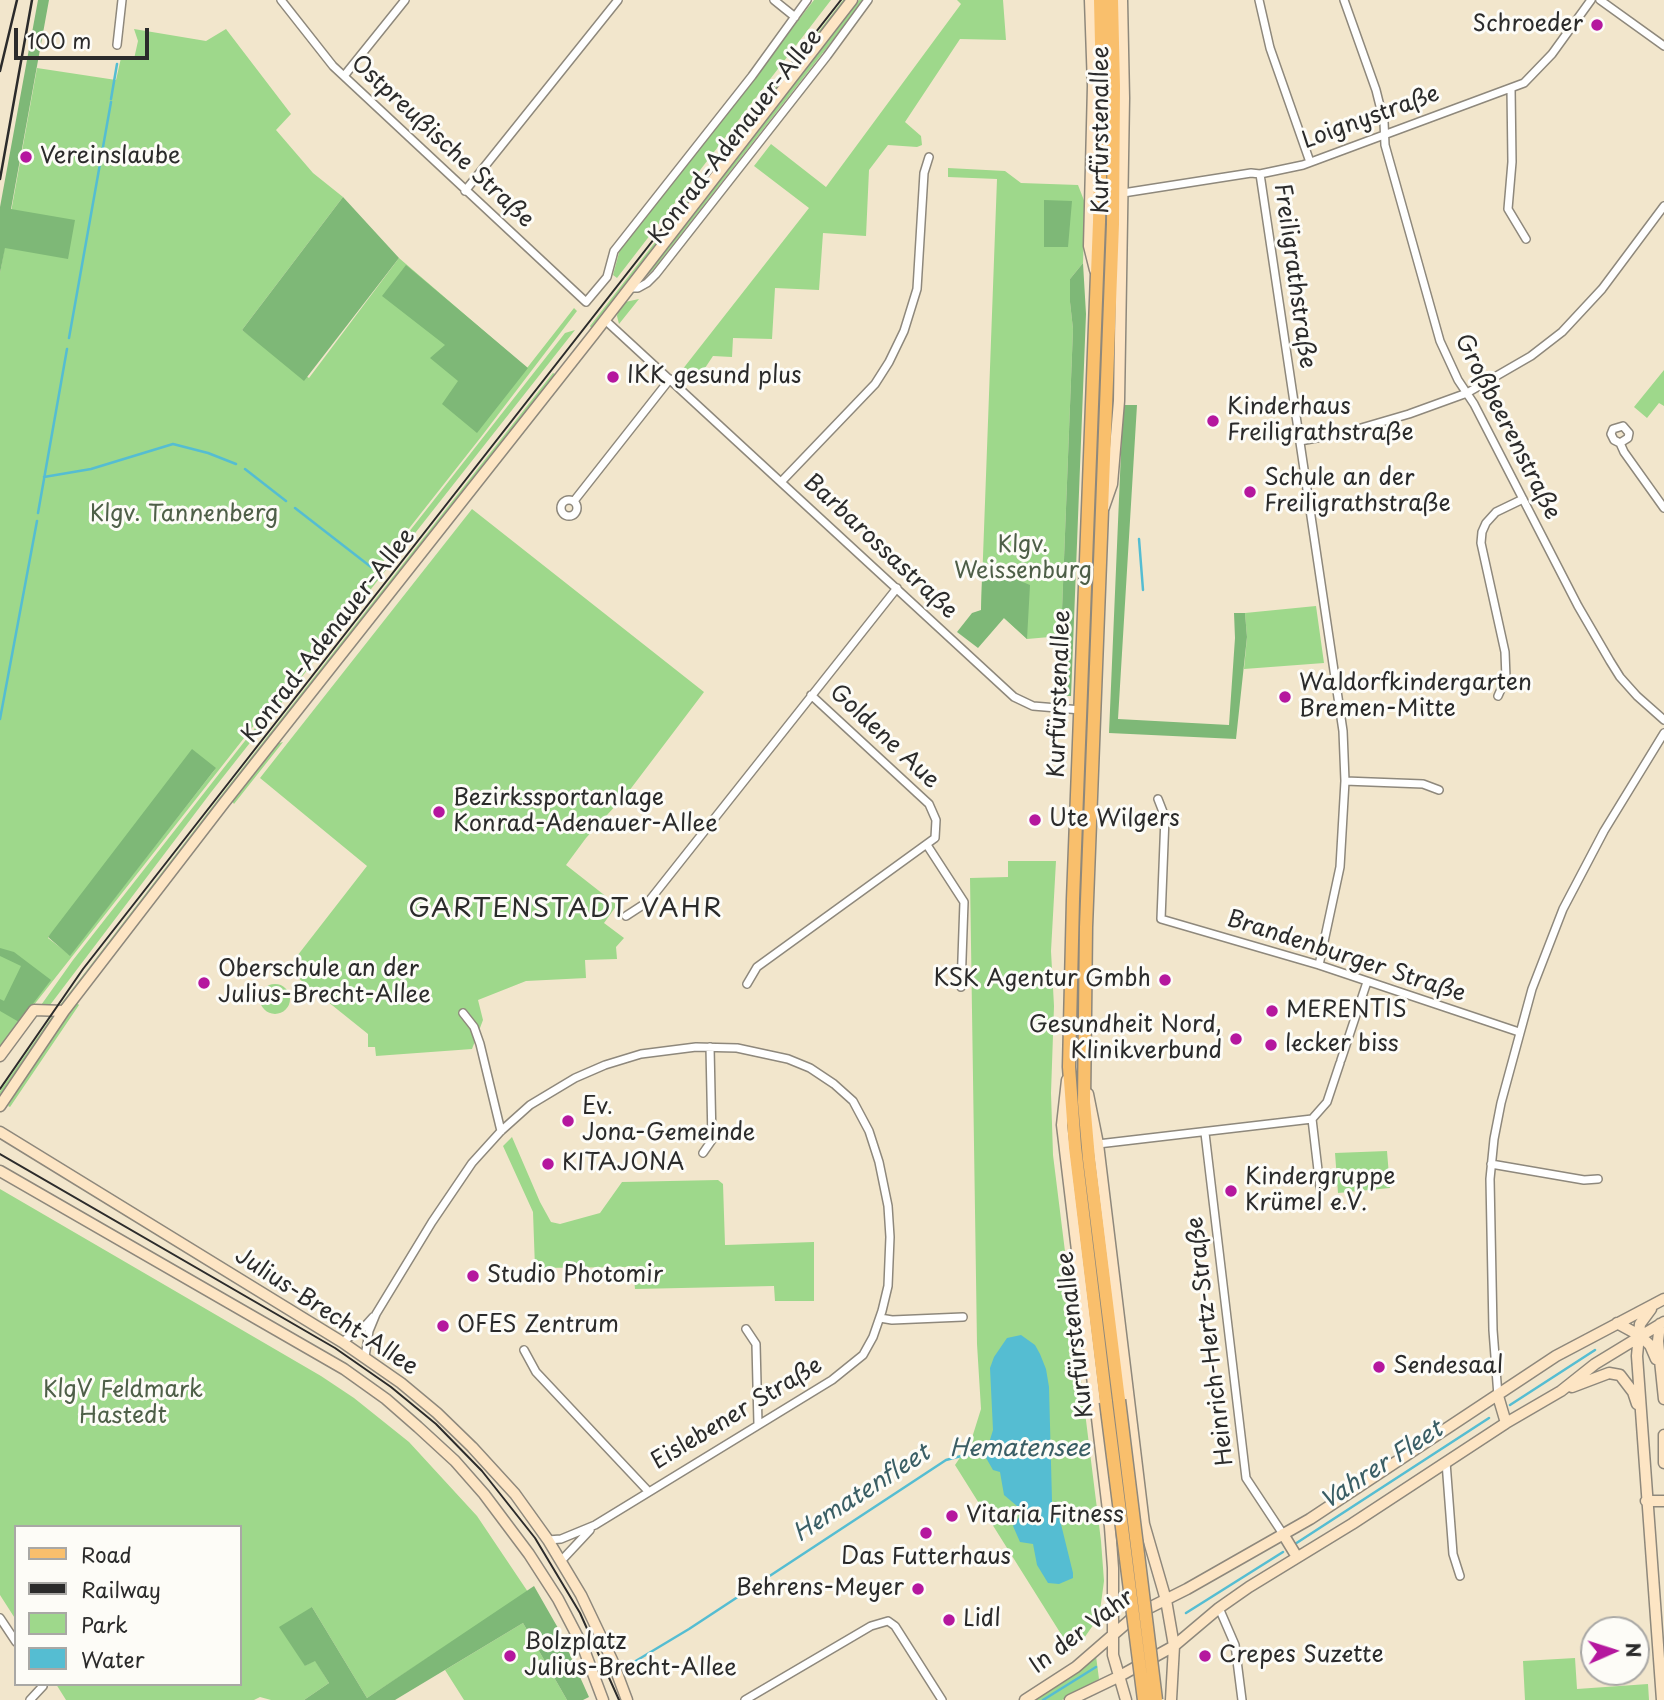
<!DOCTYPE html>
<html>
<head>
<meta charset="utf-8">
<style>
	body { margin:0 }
	#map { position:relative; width:1664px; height:1700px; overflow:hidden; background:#f2e6cc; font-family:"Playpen Sans",sans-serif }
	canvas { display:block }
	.legend { position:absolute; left:14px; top:1525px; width:228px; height:161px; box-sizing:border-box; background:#fdfcf7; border:2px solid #a9a8a5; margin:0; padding:9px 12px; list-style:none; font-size:21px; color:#2b2b2b }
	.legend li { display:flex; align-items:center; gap:14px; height:35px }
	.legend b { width:35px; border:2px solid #a9a8a5 }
	.north { position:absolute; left:1580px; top:1616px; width:70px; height:70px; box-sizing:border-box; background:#fdfcf7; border:2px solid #a9a8a5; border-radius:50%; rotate:87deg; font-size:19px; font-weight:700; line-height:28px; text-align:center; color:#2b2b2b }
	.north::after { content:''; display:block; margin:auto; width:24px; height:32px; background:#b5179e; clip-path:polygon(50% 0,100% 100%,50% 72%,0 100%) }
	.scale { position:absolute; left:14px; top:28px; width:135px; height:32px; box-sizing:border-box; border:4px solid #2b2b2b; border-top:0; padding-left:9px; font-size:21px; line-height:24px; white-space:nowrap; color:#2b2b2b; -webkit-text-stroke:5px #fdfcf7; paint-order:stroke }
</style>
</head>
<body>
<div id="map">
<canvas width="1664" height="1700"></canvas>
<ul class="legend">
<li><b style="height:9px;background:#f9bf6c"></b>Road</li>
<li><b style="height:9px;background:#2b2b2b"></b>Railway</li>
<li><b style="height:19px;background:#9ed88b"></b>Park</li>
<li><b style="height:19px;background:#55bdd2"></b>Water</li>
</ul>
<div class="north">N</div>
<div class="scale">100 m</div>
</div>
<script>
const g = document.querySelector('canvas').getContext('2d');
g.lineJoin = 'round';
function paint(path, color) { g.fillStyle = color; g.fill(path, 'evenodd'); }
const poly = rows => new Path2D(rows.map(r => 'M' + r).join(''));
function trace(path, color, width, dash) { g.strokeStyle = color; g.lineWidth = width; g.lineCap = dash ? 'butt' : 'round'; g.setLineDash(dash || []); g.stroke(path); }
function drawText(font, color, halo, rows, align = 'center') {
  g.font = font + ' "Playpen Sans",sans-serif'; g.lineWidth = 6; g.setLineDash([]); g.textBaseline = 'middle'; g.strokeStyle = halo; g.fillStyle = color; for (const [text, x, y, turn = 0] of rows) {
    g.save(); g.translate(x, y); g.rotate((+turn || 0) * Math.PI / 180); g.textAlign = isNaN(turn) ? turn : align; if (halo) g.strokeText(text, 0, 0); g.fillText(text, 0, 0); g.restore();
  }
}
paint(poly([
	[814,0,831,0,617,278,613,275,620,249],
	[843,0,846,0,819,37,591,328,590,326],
	[859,0,863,0,829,45,653,270,643,279],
	[957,0,1003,0,1006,40,960,39,905,122,921,136,922,145,917,147,888,145,869,170,866,236,823,233,819,290,775,288,772,339,733,338,732,357,713,356,695,383,682,370,809,208,754,166,771,144,826,187,961,4],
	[134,29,206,41,226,29,291,114,276,130,313,173,343,197,242,330,309,378,399,258,527,368,574,308,577,311,481,437,0,1048,0,273,37,68,116,80,121,58,134,59,138,41],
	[216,768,70,955,48,938,48,937],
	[948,168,1005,171,1021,183,1078,185,1085,203,1083,263,1070,279,1070,302,1073,329,1061,636,1027,639,1004,618,981,610,997,179,948,177],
	[639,299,619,324,617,316,618,311,625,302],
	[575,330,212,791,47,1009,39,1008,73,960,565,333],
	[1664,370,1664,406,1659,403,1647,418,1634,407],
	[553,373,555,374,86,972,61,1009,57,1009,219,798],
	[472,509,704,692,629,791,586,838,566,865,617,905,604,923,624,938,616,947,617,959,585,960,586,978,526,981,478,1000,483,1020,472,1049,376,1056,375,1047,368,1047,368,1034,287,969,367,866,260,778],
	[1316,606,1324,663,1244,669,1247,637,1245,613],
	[283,742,234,804,232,801,276,744],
	[1008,861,1056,861,1051,951,1054,1006,1051,1093,1053,1155,1101,1541,1104,1581,1100,1611,1096,1621,1082,1641,1071,1650,955,1465,971,1441,981,1409,977,1344,970,878,1008,877],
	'260 999a15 15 0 1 1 30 0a15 15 0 1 1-30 0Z',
	[77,1003,79,1005,10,1107,8,1106,24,1079],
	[53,1015,58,1015,0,1096,0,1091],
	[512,1137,540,1202,551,1222,560,1224,600,1213,622,1182,718,1180,723,1184,725,1245,814,1242,814,1301,775,1301,774,1286,635,1289,633,1267,535,1268,533,1212,503,1146],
	[1387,1151,1390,1188,1338,1193,1335,1153],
	[0,1189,321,1376,354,1398,409,1442,477,1516,528,1592,367,1698,312,1607,305,1666,315,1660,329,1683,304,1700,271,1700,260,1697,254,1700,66,1700,56,1684,240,1684,240,1527,16,1527,16,1620,0,1595],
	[523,1623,567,1700,464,1700,445,1670],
	[1096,1656,1099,1679,1062,1700,1033,1700],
	[1575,1658,1577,1689,1648,1684,1649,1700,1525,1700,1523,1661]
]), '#9ed88b');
paint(poly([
	[38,0,49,0,11,209,75,220,68,259,5,248,0,273,0,207],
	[343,197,399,258,304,381,242,330],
	[1044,200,1072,201,1068,247,1044,247],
	[1083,263,1086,314,1071,696,1061,696,1061,636,1073,329,1070,302,1070,279],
	[406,265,528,368,477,433,442,404,458,381,430,358,445,345,382,296],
	[1123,405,1137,405,1118,719,1229,725,1235,638,1234,613,1245,613,1247,637,1236,739,1109,733],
	[982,577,1013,578,1030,585,1027,639,1004,618,978,648,957,632,972,613,981,610],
	[192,749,216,768,70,956,48,937],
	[0,948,14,952,51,980,19,1022,0,1011,0,999,4,1001,21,966,0,956],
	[534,1586,558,1628,589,1697,583,1700,567,1700,523,1623,395,1700,304,1700,329,1683,315,1661,305,1666,279,1627,312,1607,367,1698]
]), '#7eb877');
paint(poly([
	[1021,1335,1035,1345,1040,1354,1046,1369,1049,1387,1052,1501,1060,1520,1073,1573,1073,1578,1059,1584,1048,1583,1037,1565,1033,1544,1020,1542,1013,1526,1020,1516,1017,1506,1004,1495,1000,1472,993,1470,985,1456,993,1430,990,1368,994,1357,1007,1338]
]), '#55bdd2');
trace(poly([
	[111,99,117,64],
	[69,338,111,102],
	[245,469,286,501],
	[44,477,91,469,173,444,208,453,236,464],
	[295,508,371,567],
	[38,513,67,349],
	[1139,539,1143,590],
	[0,719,37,521],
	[1510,1405,1595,1350],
	[1295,1544,1489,1418],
	[1186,1613,1283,1552],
	[629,1665,689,1629,946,1460,965,1455,988,1457],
	[1043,1700,1096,1667]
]), '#55bdd2', 2.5);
const street = poly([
	[281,0,333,66,586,302,607,277,614,251,752,76,807,0],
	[774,0,795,17],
	[1259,0,1270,48,1310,162],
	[1344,0,1376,90,1384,122,1385,145,1440,341,1458,380,1474,404,1578,606,1610,661,1620,677,1637,696,1664,720],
	[1600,0,1664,46],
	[117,45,122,0],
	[344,76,405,0],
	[1511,88,1512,162,1508,209,1526,239],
	[1260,174,1343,731,1345,781,1340,867,1319,965],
	[465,191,618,0],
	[1123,193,1251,173,1260,174,1303,165,1524,83,1552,54,1591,0],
	[629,288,638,288,647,283,656,274,827,56,868,0],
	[605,320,1014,697,1033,706,1081,710],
	[1300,441,1344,433,1409,414,1467,393,1531,356,1562,332,1602,289,1664,206],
	[1620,443,1628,438,1629,433,1623,426,1613,429,1611,434,1614,440,1620,443,1624,452,1664,508],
	[781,482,875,384,889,362,904,331,917,289,924,173,929,157],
	'561 508a8 8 0 1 1 16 0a8 8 0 1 1-16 0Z',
	[574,501,670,379],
	[1498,696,1506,678,1505,652,1481,543,1482,532,1486,523,1496,512,1523,499],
	[1345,781,1423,784,1439,790],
	[1158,799,1165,817,1161,919,1319,965,1519,1032],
	[927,845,964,902,961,987],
	[626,916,649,901,897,588],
	[747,984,757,967,935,838,936,820,929,804,811,695],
	[463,1013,474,1027,480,1044,501,1131],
	[1341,1060,1367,982],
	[1312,1119,1320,1187],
	[1205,1133,1246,1478,1283,1534],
	[1098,1144,1312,1119,1327,1102,1340,1063],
	[703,1153,712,1140,710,1047],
	[1491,1164,1584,1180,1598,1179],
	[880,1318,892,1320,963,1317],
	[746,1329,756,1344,758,1424],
	[342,1342,364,1327,373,1317],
	[524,1350,536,1372,648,1491],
	[365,1357,369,1331,376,1314,432,1222,472,1163,501,1131,530,1105,575,1078,605,1065,641,1054,696,1047,737,1048,788,1059,810,1068,834,1084,853,1101,869,1131,879,1162,888,1206,890,1237,888,1286,882,1311,873,1337,863,1355,832,1380,595,1525,561,1539,548,1540],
	[1498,1396,1493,1330,1490,1179,1494,1139,1501,1103,1532,989,1563,909,1604,831,1664,733],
	[1446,1462,1453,1554,1460,1576],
	[561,1561,590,1530],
	[1219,1608,1235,1645,1242,1700],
	[0,1618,16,1642],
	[30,1700,43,1686,42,1684],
	[745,1700,871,1626,888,1621,895,1626,942,1700]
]);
const secondary = poly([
	[1090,0,1093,86,1089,246,1095,270],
	[1104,507,1112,484,1119,401,1124,98,1122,0],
	[0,1056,34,1010,64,1011],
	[1067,1080,1062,1125,1110,1527,1113,1568,1113,1655,1126,1700],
	[1088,1094,1098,1144,1144,1524,1166,1600,1174,1646,1171,1700],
	[0,1106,64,1011,224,803,594,334,852,0],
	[0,1132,342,1342,401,1383,437,1413,472,1447,515,1494,548,1540,581,1595,612,1660,627,1700],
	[0,1171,344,1369,386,1399,418,1427,455,1461,484,1494,529,1554,558,1599,583,1647,603,1700],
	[1651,1309,1640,1324,1637,1356,1662,1700],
	[1617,1323,1639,1335,1650,1345,1656,1359],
	[1660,1324,1658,1341,1664,1399],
	[1572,1387,1609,1373,1620,1375,1633,1392,1637,1404],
	[1498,1396,1506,1423],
	[1664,1435,1664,1463],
	[1646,1501,1664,1501],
	[1283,1534,1297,1557],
	[1025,1700,1076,1667,1137,1614,1187,1589,1310,1519,1556,1356,1664,1299],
	[1070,1700,1118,1677,1174,1646,1219,1608,1249,1587,1352,1524,1506,1423,1561,1391,1595,1364,1664,1322]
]);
const primary = poly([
	[1100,0,1102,87,1099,222,1073,899,1069,1067,1075,1147,1106,1402],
	[1112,0,1114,86,1113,224,1086,927,1084,1102,1089,1159,1119,1400]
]);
trace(street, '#8e887c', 10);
trace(secondary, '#8e887c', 13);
trace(primary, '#8e887c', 15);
trace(street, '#fff', 7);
trace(secondary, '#fde5c4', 10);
trace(primary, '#f9bf6c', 12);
trace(poly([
	[0,1089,83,969,841,0],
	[0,1154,335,1348,391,1387,436,1424,482,1471,535,1538,580,1613,619,1700]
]), '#2b2b2b', 2);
trace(poly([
	[0,71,17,0],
	[0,179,32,0]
]), '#2b2b2b', 2.5);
const primaryBridge = poly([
	[1119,1400,1156,1700],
	[1106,1402,1144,1700]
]);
trace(primaryBridge, '#8e887c', 15, []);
trace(primaryBridge, '#f9bf6c', 12);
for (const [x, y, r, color] of [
	[1597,25,7,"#b5179e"],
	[26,157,7,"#b5179e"],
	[613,377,7,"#b5179e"],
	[1213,421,7,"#b5179e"],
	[1250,492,7,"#b5179e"],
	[1285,697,7,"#b5179e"],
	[439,812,7,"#b5179e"],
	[1035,820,7,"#b5179e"],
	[1165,980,7,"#b5179e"],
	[204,983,7,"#b5179e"],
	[1272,1011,7,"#b5179e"],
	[1236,1039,7,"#b5179e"],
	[1271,1045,7,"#b5179e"],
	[568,1121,7,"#b5179e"],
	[548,1164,7,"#b5179e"],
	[1231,1191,7,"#b5179e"],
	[473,1276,7,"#b5179e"],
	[443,1326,7,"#b5179e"],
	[1379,1367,7,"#b5179e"],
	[952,1516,7,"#b5179e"],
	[926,1533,7,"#b5179e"],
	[918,1589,7,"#b5179e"],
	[949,1620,7,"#b5179e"],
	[510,1656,7,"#b5179e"],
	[1205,1656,7,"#b5179e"]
]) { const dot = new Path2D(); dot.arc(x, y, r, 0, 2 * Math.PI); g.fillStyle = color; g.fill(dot); trace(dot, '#fdfcf7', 2.5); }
drawText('23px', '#2b2b2b', '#fdfcf7', [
	["Schroeder",1583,25,"right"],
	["Vereinslaube",40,157],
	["IKK gesund plus",627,377],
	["Kinderhaus",1227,408],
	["Freiligrathstraße",1227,434],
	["Schule an der",1264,479],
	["Freiligrathstraße",1264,505],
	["Waldorfkindergarten",1299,684],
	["Bremen-Mitte",1299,710],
	["Bezirkssportanlage",453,799],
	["Konrad-Adenauer-Allee",453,825],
	["Ute Wilgers",1049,820],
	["Oberschule an der",218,970],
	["Julius-Brecht-Allee",218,996],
	["KSK Agentur Gmbh",1151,980,"right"],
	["MERENTIS",1286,1011],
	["Gesundheit Nord,",1222,1026,"right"],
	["Klinikverbund",1222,1052,"right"],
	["lecker biss",1285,1045],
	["Ev.",582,1108],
	["Jona-Gemeinde",582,1134],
	["KITAJONA",562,1164],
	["Kindergruppe",1245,1178],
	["Krümel e.V.",1245,1204],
	["Studio Photomir",487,1276],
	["OFES Zentrum",457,1326],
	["Sendesaal",1393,1367],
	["Vitaria Fitness",966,1516],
	["Das Futterhaus",926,1558,"center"],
	["Behrens-Meyer",904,1589,"right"],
	["Lidl",963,1620],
	["Bolzplatz",524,1643],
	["Julius-Brecht-Allee",524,1669],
	["Crepes Suzette",1219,1656]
], 'left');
drawText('23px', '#2b2b2b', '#fdfcf7', [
	["Loignystraße",1371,118,-20],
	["Kurfürstenallee",1102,130,-90],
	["Konrad-Adenauer-Allee",736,137,-52],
	["Ostpreußische Straße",442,142,43],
	["Freiligrathstraße",1294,276,82],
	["Großbeerenstraße",1507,427,63],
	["Barbarossastraße",880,547,43],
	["Konrad-Adenauer-Allee",329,636,-52],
	["Kurfürstenallee",1060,694,-88],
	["Goldene Aue",884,737,43],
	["Brandenburger Straße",1346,957,18],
	["Julius-Brecht-Allee",326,1312,33],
	["Kurfürstenallee",1076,1335,-97],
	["Heinrich-Hertz-Straße",1211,1341,-97],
	["Eislebener Straße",737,1414,-31],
	["In der Vahr",1082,1632,-37]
]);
drawText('23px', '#4e5f48', '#fdfcf7', [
	["Klgv. Tannenberg",184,515],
	["Klgv.",1023,546],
	["Weissenburg",1023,572],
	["KlgV Feldmark",123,1391],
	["Hastedt",123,1417]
]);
drawText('italic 24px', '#3a5e65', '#fdfcf7', [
	["Hematensee",1020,1449],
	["Vahrer Fleet",1382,1466,-33],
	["Hematenfleet",862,1494,-33]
]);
g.letterSpacing = '2px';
drawText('26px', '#2b2b2b', '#fdfcf7', [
	["GARTENSTADT VAHR",566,910]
]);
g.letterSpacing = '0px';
</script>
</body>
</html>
